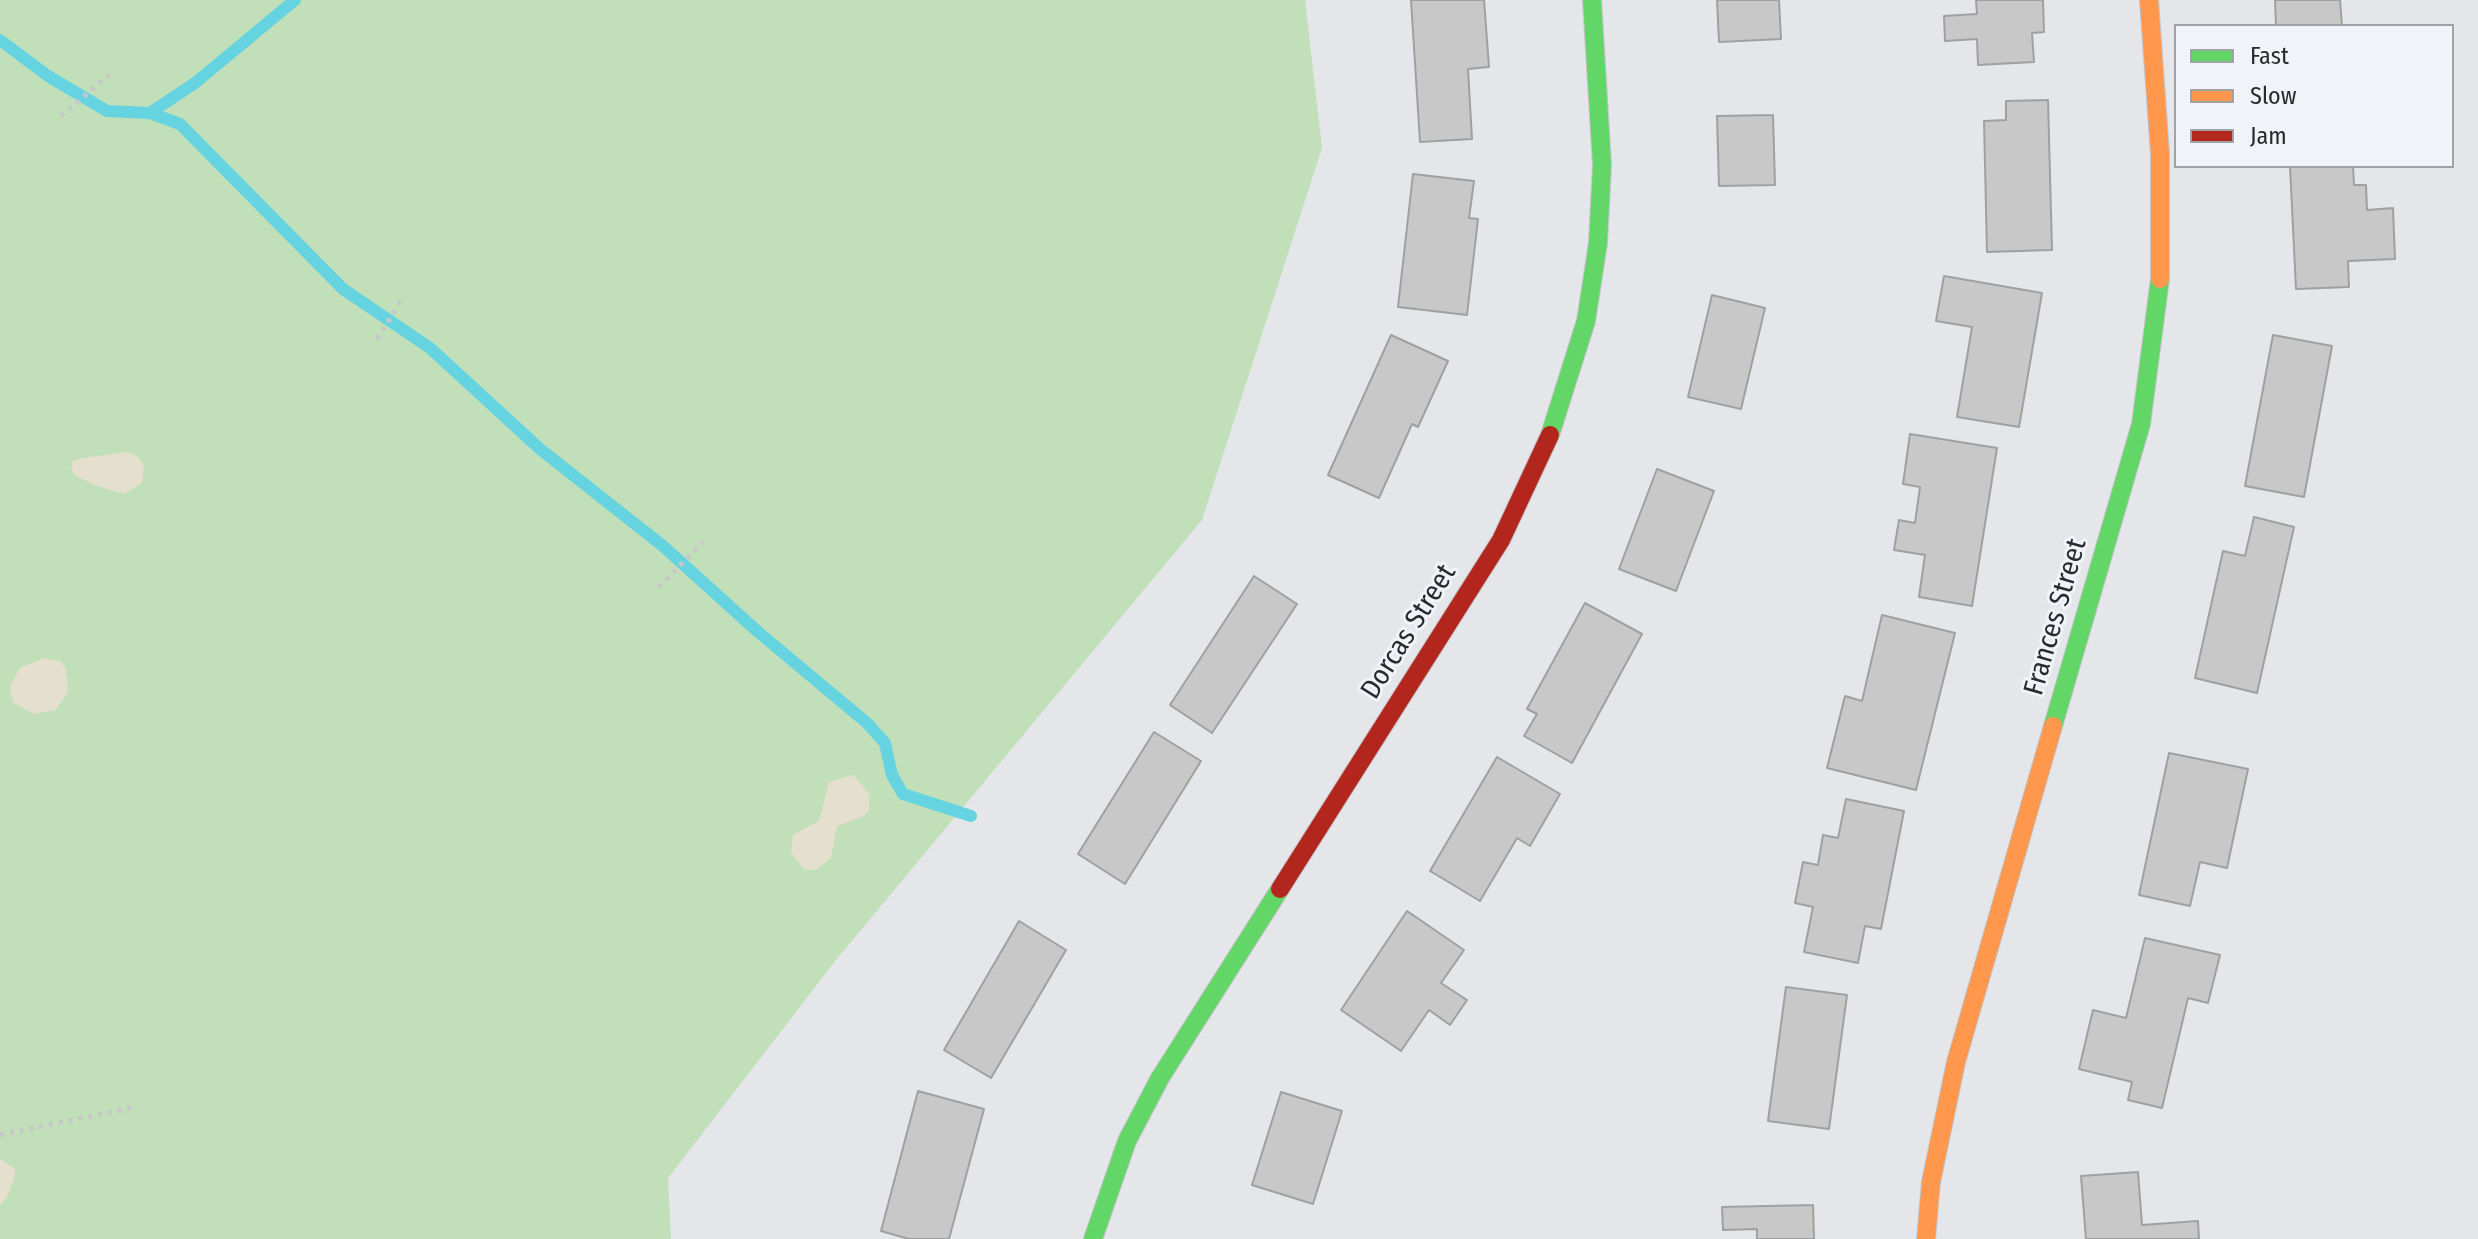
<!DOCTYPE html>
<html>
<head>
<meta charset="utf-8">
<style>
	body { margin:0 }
	#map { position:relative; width:2478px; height:1239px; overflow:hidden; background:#e4e6e9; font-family:"Fira Sans Condensed",sans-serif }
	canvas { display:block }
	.legend { position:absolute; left:2174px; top:24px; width:280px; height:144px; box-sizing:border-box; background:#f0f3f7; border:2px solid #a0a3a6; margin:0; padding:10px 14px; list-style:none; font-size:24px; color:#292a2c }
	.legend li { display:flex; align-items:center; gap:16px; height:40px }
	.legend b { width:40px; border:2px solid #a0a3a6 }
</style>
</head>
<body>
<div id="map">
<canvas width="2478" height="1239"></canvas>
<ul class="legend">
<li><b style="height:10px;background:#63d668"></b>Fast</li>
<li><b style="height:10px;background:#ff974d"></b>Slow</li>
<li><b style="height:10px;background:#b3261e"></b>Jam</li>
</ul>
</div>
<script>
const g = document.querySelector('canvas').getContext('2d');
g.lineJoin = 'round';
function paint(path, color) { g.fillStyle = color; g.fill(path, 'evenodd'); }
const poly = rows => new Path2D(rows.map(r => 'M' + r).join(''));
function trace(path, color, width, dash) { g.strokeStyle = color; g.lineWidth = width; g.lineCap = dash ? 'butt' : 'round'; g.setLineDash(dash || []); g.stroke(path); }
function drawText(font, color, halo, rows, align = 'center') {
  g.font = font + ' "Fira Sans Condensed",sans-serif'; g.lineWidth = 6; g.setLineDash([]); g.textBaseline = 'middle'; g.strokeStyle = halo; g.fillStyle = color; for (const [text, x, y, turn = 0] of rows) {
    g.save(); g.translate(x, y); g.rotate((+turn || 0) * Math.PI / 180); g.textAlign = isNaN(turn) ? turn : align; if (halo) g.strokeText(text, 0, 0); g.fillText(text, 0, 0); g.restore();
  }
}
paint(poly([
	[0,0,1305,0,1322,148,1202,520,836,960,668,1178,671,1239,0,1239]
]), '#c1dfb8');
paint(poly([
	[127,452,136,455,144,465,143,475,142,483,124,494,97,486,76,476,71,469,73,461,83,458],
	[44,658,60,661,66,668,68,692,56,710,33,714,14,703,10,692,11,684,20,668],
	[853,775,869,794,869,811,862,817,837,826,831,858,816,870,804,869,791,853,793,835,819,821,829,782],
	[0,1159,15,1169,15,1175,8,1196,0,1205]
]), '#e5e0ce');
trace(poly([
	[0,40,48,76,107,111,150,113,180,124,343,289,430,348,540,449,663,546,757,631,867,723,885,743,892,775,903,794,971,816],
	[150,113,195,83,295,0]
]), '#66d3e1', 12);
const building = poly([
	[1411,0,1484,0,1489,67,1468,69,1472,139,1420,142,1411,0],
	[1717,0,1779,0,1781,39,1719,42,1717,0],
	[1976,0,2043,0,2044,32,2032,33,2034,62,1978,65,1977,39,1945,41,1944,16,1977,14,1976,0],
	[2275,0,2340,0,2342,26,2276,26,2275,0],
	[2048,100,2052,250,1987,252,1984,121,2006,120,2006,101,2048,100],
	[1773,115,1775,185,1719,186,1717,116,1773,115],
	[2290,166,2353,166,2354,185,2366,185,2367,210,2393,208,2395,259,2348,261,2349,287,2296,289,2290,166],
	[1413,174,1474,181,1469,218,1478,219,1467,315,1398,307,1413,174],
	[1944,276,2042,293,2019,427,1957,417,1972,327,1936,321,1944,276],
	[1712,295,1765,308,1741,409,1688,397,1712,295],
	[1391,335,1448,361,1418,427,1412,424,1379,498,1328,475,1391,335],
	[2273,335,2332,346,2304,497,2245,486,2273,335],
	[1910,434,1997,448,1972,606,1919,597,1925,555,1894,550,1899,520,1915,523,1920,487,1903,484,1910,434],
	[1657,469,1714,491,1676,591,1619,569,1657,469],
	[2254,517,2294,527,2257,693,2195,678,2223,551,2245,556,2254,517],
	[1254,576,1297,604,1212,733,1170,705,1254,576],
	[1585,603,1642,634,1572,763,1524,736,1537,714,1527,709,1585,603],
	[1882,615,1955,633,1916,790,1827,768,1845,696,1862,701,1882,615],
	[1154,732,1201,761,1125,884,1078,854,1154,732],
	[2169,753,2248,769,2227,868,2200,862,2190,906,2139,895,2169,753],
	[1497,757,1560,794,1530,846,1517,838,1480,901,1430,871,1497,757],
	[1846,799,1904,811,1881,929,1865,926,1858,963,1804,952,1813,907,1795,903,1803,862,1818,865,1823,835,1838,838,1846,799],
	[1407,911,1464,950,1441,983,1467,1000,1450,1025,1429,1010,1401,1051,1341,1010,1407,911],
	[1019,921,1066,950,991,1078,944,1050,1019,921],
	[2145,938,2220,955,2208,1003,2188,998,2162,1108,2128,1100,2132,1082,2079,1069,2093,1010,2126,1018,2145,938],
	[1786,987,1847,995,1829,1129,1768,1121,1786,987],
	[918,1091,984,1109,949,1239,909,1239,881,1231,918,1091],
	[1281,1092,1342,1111,1313,1204,1252,1185,1281,1092],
	[2138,1172,2142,1225,2198,1221,2199,1239,2086,1239,2081,1176,2138,1172],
	[1813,1205,1814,1239,1757,1239,1757,1229,1723,1230,1722,1207,1813,1205]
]);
paint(building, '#c8c8c9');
trace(building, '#9fa0a0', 2);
const fast = poly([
	[1550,435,1586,321,1598,243,1602,165,1592,0],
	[2053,726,2141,424,2160,279],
	[1093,1239,1127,1141,1160,1078,1280,889]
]);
const slow = poly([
	[2149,0,2160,154,2160,279],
	[1926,1239,1931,1182,1956,1062,2053,726]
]);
const jam = poly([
	[1280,889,1501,540,1550,435]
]);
trace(fast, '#c3c4c7', 20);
trace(slow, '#c3c4c7', 20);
trace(jam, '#c3c4c7', 20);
trace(poly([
	[61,116,109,75],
	[377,339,402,299],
	[659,587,703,542],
	[0,1135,131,1108]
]), '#c7c7c8', 5, [4, 6]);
trace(fast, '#63d668', 18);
trace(slow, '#ff974d', 18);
trace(jam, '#b3261e', 18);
drawText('28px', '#292a2c', '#f0f3f7', [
	["Frances Street",2056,617,-74],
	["Dorcas Street",1409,632,-58]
]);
</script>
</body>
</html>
